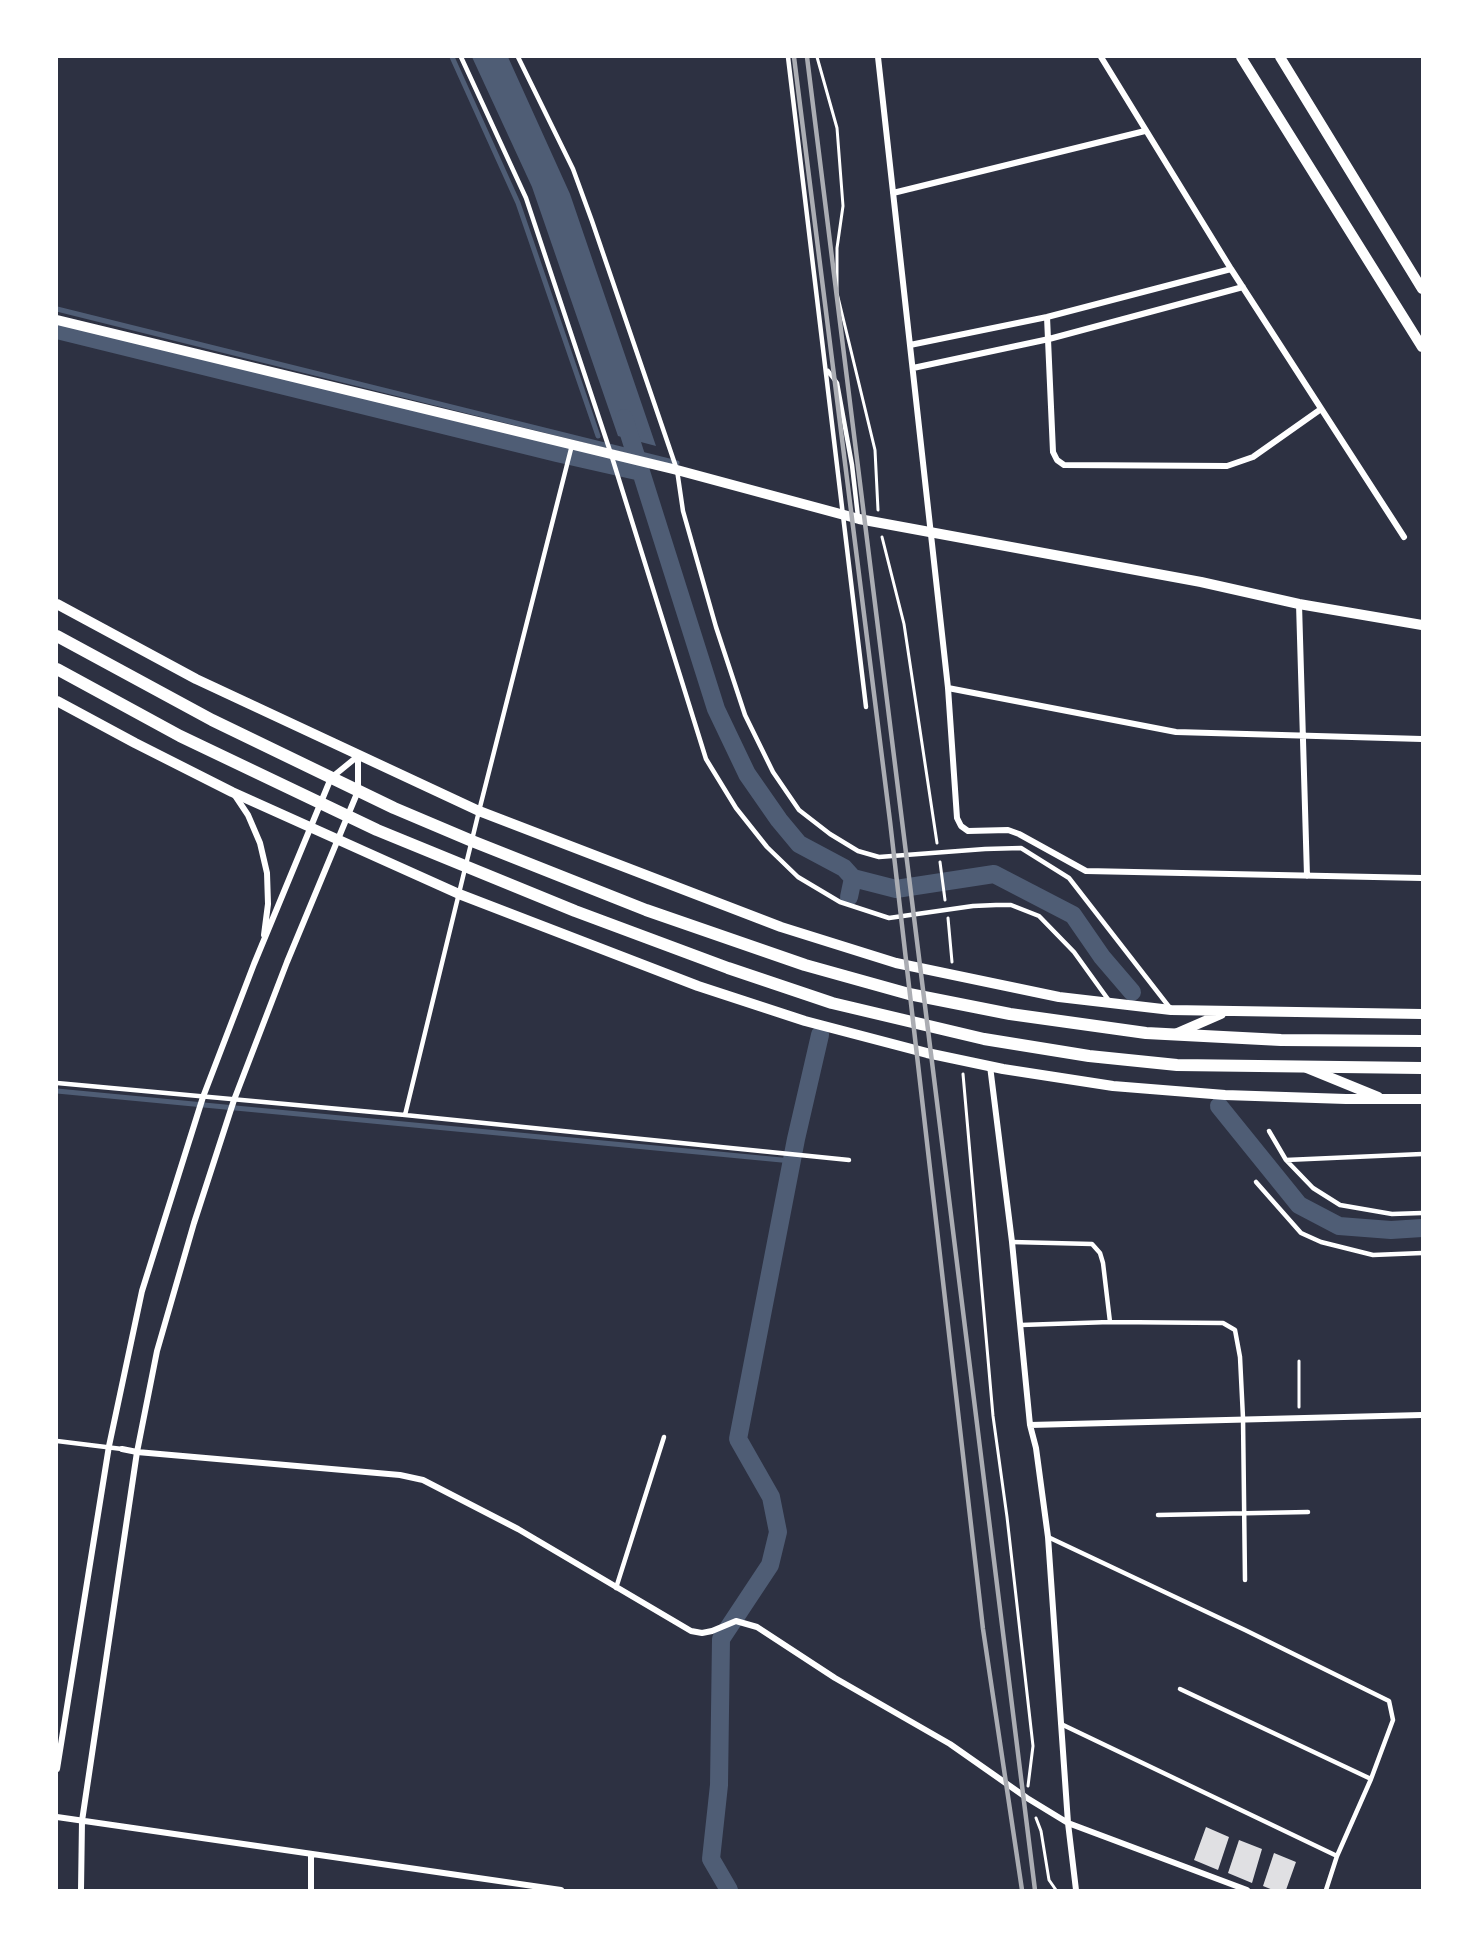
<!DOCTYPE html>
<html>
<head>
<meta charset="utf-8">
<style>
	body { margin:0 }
	#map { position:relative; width:1479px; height:1947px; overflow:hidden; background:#2d3142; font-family:"Titillium Web",sans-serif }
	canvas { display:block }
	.frame { position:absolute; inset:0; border:58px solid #fff; pointer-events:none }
</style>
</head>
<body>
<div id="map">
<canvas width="1479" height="1947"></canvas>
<div class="frame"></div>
</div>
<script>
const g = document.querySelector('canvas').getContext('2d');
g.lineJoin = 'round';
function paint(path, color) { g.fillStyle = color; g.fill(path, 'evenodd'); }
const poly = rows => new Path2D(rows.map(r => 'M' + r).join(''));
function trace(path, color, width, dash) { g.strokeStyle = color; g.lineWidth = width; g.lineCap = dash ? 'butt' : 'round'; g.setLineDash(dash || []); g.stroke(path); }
paint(poly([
	[472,57,508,57,570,194,656,446,618,436,532,187]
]), '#4f5d75');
trace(poly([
	[452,57,518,203,598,436],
	[57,309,677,463],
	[57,1091,792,1161]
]), '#4f5d75', 5);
trace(poly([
	[57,330,557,453,641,472],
	[624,418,716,709,747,774,779,820,799,844,844,868,853,878,896,889,994,874,1073,915,1102,957,1132,992],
	[849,897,853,878],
	[1219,1106,1299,1205,1339,1226,1391,1230,1422,1228],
	[729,1890,711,1859,719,1785,721,1639,770,1565,778,1532,771,1497,738,1439,796,1139,820,1035]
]), '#4f5d75', 18);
paint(poly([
	[1206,1827,1229,1837,1218,1870,1194,1860],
	[1239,1840,1262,1849,1252,1883,1228,1873],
	[1274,1853,1296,1862,1286,1890,1273,1890,1263,1886]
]), '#e0e0e3');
trace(poly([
	[817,57,837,128,843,206,837,248,837,293,875,450,878,510],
	[882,537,904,624,937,843],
	[940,862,945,900],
	[948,918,952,962],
	[963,1074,993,1416,1007,1517,1033,1746,1028,1786],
	[1299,1407,1299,1361],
	[1036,1818,1041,1831,1049,1880,1056,1890]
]), '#fff', 3);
trace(poly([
	[461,57,526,198,611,454,706,759,736,808,767,847,798,877,840,902,889,918,973,906,996,905,1011,905,1039,916,1074,952,1110,1002],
	[518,57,573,169,592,221,677,470,683,511,716,627,745,715,773,772,799,810,830,834,858,851,879,857,985,849,1021,848,1069,878,1170,1008],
	[788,57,866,707],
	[828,371,837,383,852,465,858,517],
	[57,1083,405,1115,849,1160],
	[405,1115,479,811,572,445],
	[1269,1131,1286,1160,1313,1188,1340,1205,1392,1214,1422,1213],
	[1286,1160,1422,1154],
	[1256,1182,1301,1233,1321,1242,1373,1255,1422,1253],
	[1012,1242,1092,1244,1100,1253,1103,1263,1110,1322],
	[1021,1325,1110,1322,1223,1323,1235,1330,1240,1357,1243,1418,1245,1580],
	[57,1441,122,1449],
	[1158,1515,1308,1512],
	[1048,1537,1245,1630,1389,1701,1393,1720,1371,1779,1337,1856,1326,1890],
	[616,1588,664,1437],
	[1180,1689,1371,1779],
	[1061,1724,1337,1856]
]), '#fff', 4.5);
trace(poly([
	[878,57,948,688,957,818,961,826,968,831,1008,830,1019,834,1086,871,1422,878],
	[1101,57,1231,269,1404,537],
	[893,193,1145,131],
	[1047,317,1053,452,1057,460,1064,465,1227,466,1253,457,1321,409],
	[910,345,1047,317,1231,269],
	[913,368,1049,339,1243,287],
	[1299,604,1307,876],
	[948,688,1176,732,1422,739],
	[234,794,248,815,260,843,267,873,268,904,264,935],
	[990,1066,1012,1242,1030,1425],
	[122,1449,137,1452,400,1475,423,1480,518,1529,691,1631,702,1633,712,1631,736,1621,757,1627,835,1678,950,1744,1027,1798,1068,1823,1247,1890],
	[57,1769,109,1446,142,1291,203,1097,254,964,331,778,358,756],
	[57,1817,561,1890],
	[81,1890,82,1821,137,1452,157,1351,194,1223,234,1100,287,962,358,791,358,756],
	[311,1890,311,1854],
	[1076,1890,1068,1823,1048,1537,1036,1448,1030,1425,1422,1415]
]), '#fff', 6);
trace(poly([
	[1241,57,1422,347],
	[1280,57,1422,289],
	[57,320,677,470,859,519,1201,582,1299,604,1422,625],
	[57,604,196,679,479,811,781,927,896,963,1059,997,1171,1010,1422,1014],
	[57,701,135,743,232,792,459,894,698,986,805,1021,927,1053,1003,1069,1113,1086,1225,1095,1346,1099,1422,1099],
	[1175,1034,1221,1014],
	[1307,1068,1378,1097]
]), '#fff', 10);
trace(poly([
	[57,636,212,720,394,808,472,841,646,910,805,965,909,994,1010,1014,1146,1033,1281,1040,1422,1041],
	[57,669,180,736,377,830,575,911,728,968,832,1003,984,1039,1089,1056,1177,1065,1422,1068]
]), '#fff', 12);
trace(poly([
	[794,57,890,821,983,1629,1022,1890],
	[807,57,1035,1890]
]), '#abadb3', 4.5);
</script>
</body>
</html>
